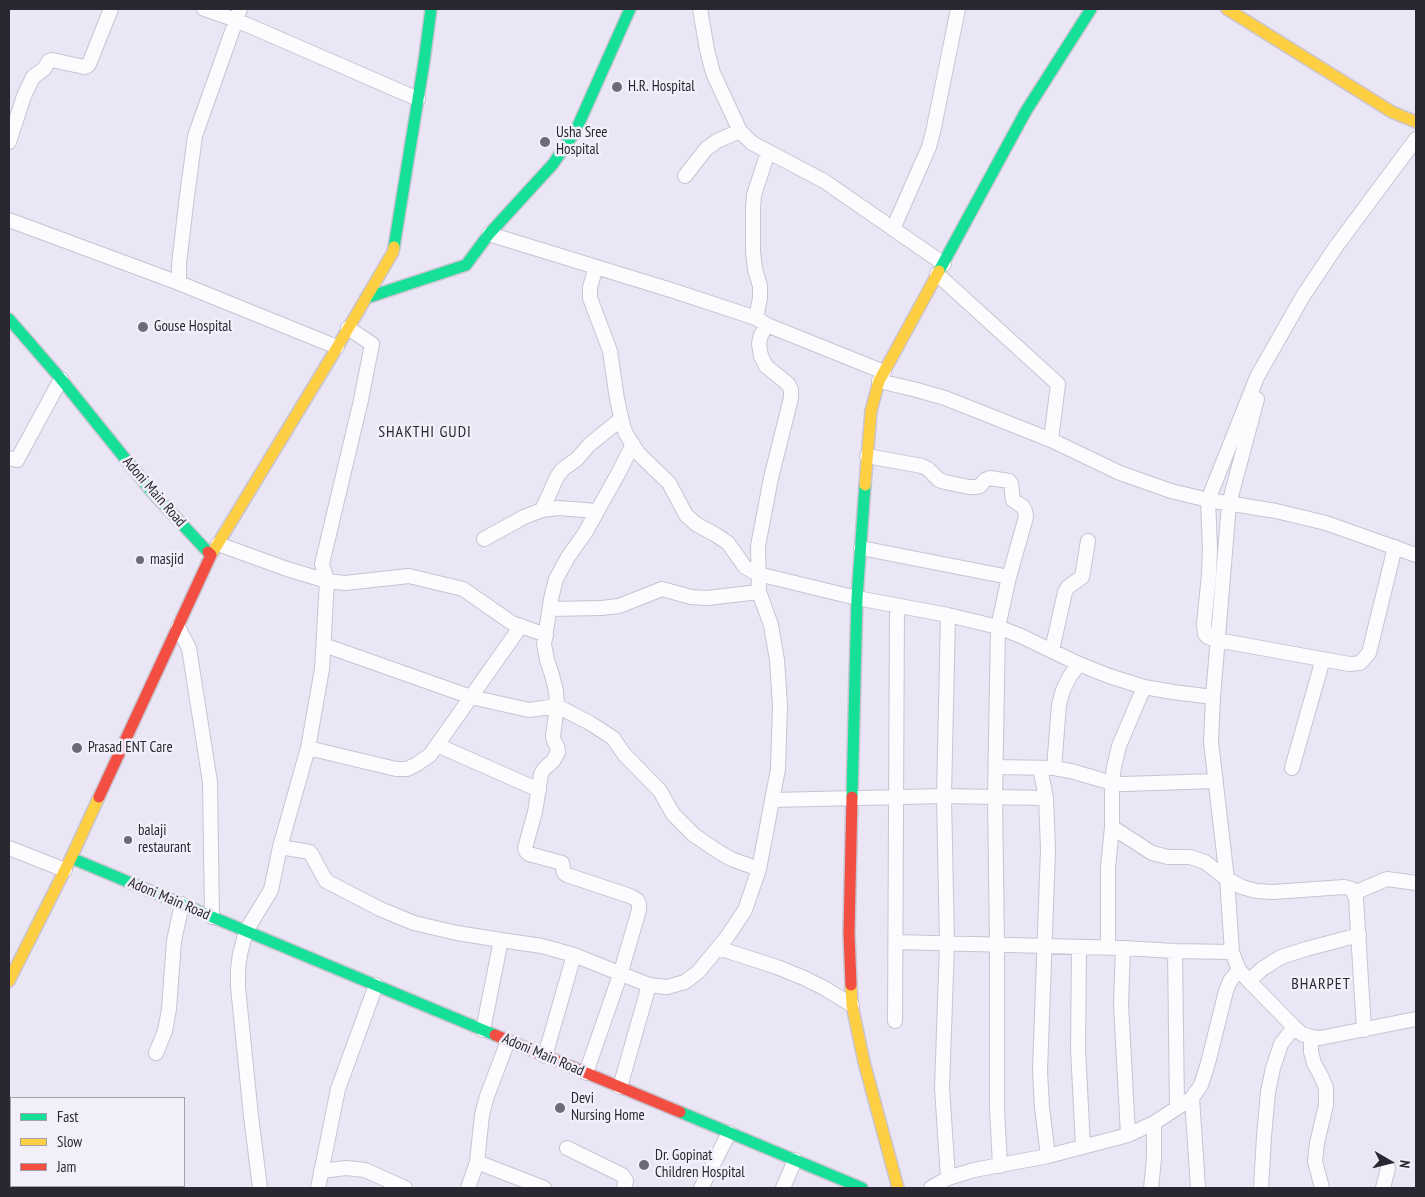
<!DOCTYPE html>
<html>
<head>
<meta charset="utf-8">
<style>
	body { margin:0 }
	#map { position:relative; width:1425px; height:1197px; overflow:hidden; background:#eae6f6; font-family:"PT Sans Narrow",sans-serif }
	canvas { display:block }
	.frame { position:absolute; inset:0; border:10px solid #2a2732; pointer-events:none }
	.legend { position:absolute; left:10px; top:1097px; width:175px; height:90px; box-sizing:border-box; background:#f2effb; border:1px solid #a29fab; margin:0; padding:6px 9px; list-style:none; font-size:15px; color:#2a2732 }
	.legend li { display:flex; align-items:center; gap:10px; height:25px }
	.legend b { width:25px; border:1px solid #a29fab }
	.north { position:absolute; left:1365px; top:1137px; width:50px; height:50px; -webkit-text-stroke:4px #f2effb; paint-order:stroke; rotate:98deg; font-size:14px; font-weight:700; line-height:20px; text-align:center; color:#2a2732 }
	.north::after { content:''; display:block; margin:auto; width:18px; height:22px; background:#2a2732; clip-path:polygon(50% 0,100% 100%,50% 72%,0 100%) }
</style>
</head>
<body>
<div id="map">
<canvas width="1425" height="1197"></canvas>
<div class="frame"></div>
<ul class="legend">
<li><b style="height:6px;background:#16e098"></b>Fast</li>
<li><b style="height:6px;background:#ffcf43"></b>Slow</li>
<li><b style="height:6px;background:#f24e42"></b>Jam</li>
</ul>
<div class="north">N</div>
</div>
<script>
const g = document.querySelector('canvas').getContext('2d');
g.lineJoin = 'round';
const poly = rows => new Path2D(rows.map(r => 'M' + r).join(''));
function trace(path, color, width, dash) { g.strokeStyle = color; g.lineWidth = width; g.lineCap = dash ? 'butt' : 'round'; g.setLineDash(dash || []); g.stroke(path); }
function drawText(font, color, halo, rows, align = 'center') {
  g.font = font + ' "PT Sans Narrow",sans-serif'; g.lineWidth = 5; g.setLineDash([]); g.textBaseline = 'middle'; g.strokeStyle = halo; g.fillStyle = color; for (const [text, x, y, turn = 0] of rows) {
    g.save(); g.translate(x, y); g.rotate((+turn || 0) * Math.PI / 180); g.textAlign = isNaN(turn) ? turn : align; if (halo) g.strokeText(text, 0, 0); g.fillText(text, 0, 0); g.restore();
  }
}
const street = poly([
	[204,9,236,20,418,99],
	[700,9,707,50,713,73,740,131,752,143,824,181,944,264],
	[9,142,24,96,33,77,44,69,49,61,52,60,84,67,87,66,89,64,111,9],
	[685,176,706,149,717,141,740,131],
	[9,220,179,283,337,347],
	[893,229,929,147,933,132,958,9],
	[489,234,674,291,756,318,767,325,884,372],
	[596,267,590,287,590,298,610,351,617,399,623,426,626,434,638,453,669,483,686,515,696,524,716,535,728,543,745,567,758,574,857,598,948,615,998,627,1021,636,1079,664,1109,676,1144,687,1173,692,1213,697],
	[937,274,1058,384,1051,440],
	[179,283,179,264,186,204,195,136,240,9],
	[756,318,760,298,760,286,755,269,753,252,753,208,754,195,768,152],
	[879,381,913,389,945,398,1051,440,1120,473,1171,491,1208,500,1276,511,1326,523,1416,555],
	[1257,399,1229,504,1213,697,1211,742,1227,879,1232,952,1239,970,1249,981,1294,1027,1302,1034,1311,1037,1320,1038,1416,1019],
	[867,456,922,466,928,469,939,480,945,482,969,487,976,487,980,486,985,480,990,478,1009,481,1011,484,1013,500,1023,507,1025,511,1026,517,1009,577,998,627,995,797,997,945,997,1109,1000,1166],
	[9,458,17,460,61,379],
	[542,510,557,477,563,469,577,459,589,445,621,419],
	[484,539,524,517,542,510,558,508,597,511],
	[218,544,287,569,327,581,345,583,409,576,463,589,512,623,546,635],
	[1395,547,1369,653,1360,663,1349,664,1217,640,1208,637,1205,634,1204,624,1209,575,1210,549,1208,500,1257,377,1303,296,1335,248,1416,139],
	[861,548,1009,577],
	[550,609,601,608,619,606,662,589,691,597,707,598,759,592],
	[948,615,944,796,947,944,942,1088,948,1178],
	[178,627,189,648,210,782,212,917],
	[324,645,471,697,529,710,557,706,590,723,613,738,624,754,660,791,673,814,694,835,716,850,731,859,759,869],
	[1052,650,1065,592,1068,587,1082,577,1088,541],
	[437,745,539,790],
	[308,748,396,769,407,769,417,764,430,755,521,626],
	[996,767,1054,768,1071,771,1112,783,1124,784,1216,781],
	[1040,768,1046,798,1048,849,1040,1071,1042,1107,1048,1156],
	[1054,768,1059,705,1063,690,1070,676,1079,664],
	[1292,768,1323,659],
	[772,800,944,796,1046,798],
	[1112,827,1152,853,1168,857,1190,857,1205,862,1227,879,1242,887,1256,891,1273,892,1344,887,1352,889,1356,898,1364,1030],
	[280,847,308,748,322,669,327,581,322,564,361,400,372,344,348,328],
	[9,848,65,870],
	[1354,893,1387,879,1416,883],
	[896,942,1123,948,1175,951,1232,952],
	[718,948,777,967,804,978,824,988,852,1005],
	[1079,948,1078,1049,1083,1146],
	[1108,948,1108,868,1112,827,1112,783,1114,767,1119,746,1144,687],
	[1123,948,1121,1004,1128,1135],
	[1175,951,1177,1108],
	[1249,981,1262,969,1281,957,1306,949,1359,935],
	[895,1021,897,606],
	[483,1030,501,940,542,946,574,955,649,985,667,987,685,982,698,972,727,937,745,910,759,869,778,769,780,705,777,660,771,625,759,592,758,546,771,478,791,398,791,390,788,384,766,366,761,356,759,344,761,335,767,325],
	[1311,1037,1311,1052,1314,1063,1321,1076,1326,1088,1326,1105,1317,1143,1315,1161,1322,1188],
	[156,1053,165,1031,169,1009,174,941,182,904],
	[545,1056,574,955],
	[586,1073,620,975,639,910,639,904,637,900,630,896,567,875,564,873,562,863,529,854,526,851,525,848,535,812,541,774,544,769,553,761,558,752,557,746,554,741,553,736,557,706,556,691,552,675,547,660,544,644,551,599,556,579,568,557,585,533,619,472,633,444],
	[620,1087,649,985],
	[1192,1098,1198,1188],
	[567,1148,622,1175,626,1181,624,1188],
	[477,1162,544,1188],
	[321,1171,346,1168,365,1170,405,1188],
	[260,1188,251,1116,238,987,238,969,240,954,246,931,271,890,280,847,310,852,326,881,380,909,414,923,457,933,501,940],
	[318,1188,338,1089,376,985],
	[468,1188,477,1162,482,1115,487,1096,508,1041],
	[701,1188,729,1133],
	[783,1188,795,1160],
	[931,1188,948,1178,974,1170,1048,1156,1128,1135,1154,1123,1192,1098,1201,1085,1208,1063,1226,991,1230,981,1239,970],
	[1151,1188,1154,1159,1154,1123],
	[1261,1188,1264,1136,1268,1092,1273,1068,1281,1044,1294,1027],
	[1383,1188,1388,1168]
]);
const fast = poly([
	[394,247,424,62,431,9],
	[939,271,1026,111,1091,9],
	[366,298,466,265,489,234,553,164,576,130,630,9],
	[9,319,61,379,152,492,208,552],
	[852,797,857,598,865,485],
	[71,858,495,1035],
	[680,1112,862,1188]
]);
const slow = poly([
	[1227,9,1392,112,1416,122],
	[865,485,871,411,879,381,939,271],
	[211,555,332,356,393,252,394,247],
	[9,981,71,858,99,797],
	[851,985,852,1005,864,1062,898,1188]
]);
const jam = poly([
	[99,797,211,555,208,552],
	[851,985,849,933,852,797],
	[495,1035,680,1112]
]);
trace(street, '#c8c4d1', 16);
trace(fast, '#c8c4d1', 14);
trace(slow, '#c8c4d1', 14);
trace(jam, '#c8c4d1', 14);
trace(street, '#fcfbfe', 14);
trace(fast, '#16e098', 11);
trace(slow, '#ffcf43', 11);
trace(jam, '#f24e42', 11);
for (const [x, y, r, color] of [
	[617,87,6,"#6d6a77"],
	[545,142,6,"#6d6a77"],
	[143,327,6,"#6d6a77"],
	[140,560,5,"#6d6a77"],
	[77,748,6,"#6d6a77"],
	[128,840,5,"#6d6a77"],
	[560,1108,6,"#6d6a77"],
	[644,1165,6,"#6d6a77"]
]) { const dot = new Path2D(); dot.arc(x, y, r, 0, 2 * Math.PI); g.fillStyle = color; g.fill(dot); trace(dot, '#f2effb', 2); }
drawText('15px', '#2a2732', '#f2effb', [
	["H.R. Hospital",628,87],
	["Usha Sree",556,133],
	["Hospital",556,150],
	["Gouse Hospital",154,327],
	["masjid",150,560],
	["Prasad ENT Care",88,748],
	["balaji",138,831],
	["restaurant",138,848],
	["Devi",571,1099],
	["Nursing Home",571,1116],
	["Dr. Gopinat",655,1156],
	["Children Hospital",655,1173]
], 'left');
drawText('15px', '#2a2732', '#f2effb', [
	["Adoni Main Road",154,492,49],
	["Adoni Main Road",169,899,23],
	["Adoni Main Road",543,1055,23]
]);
g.letterSpacing = '1px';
drawText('16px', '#2a2732', '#f2effb', [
	["SHAKTHI GUDI",425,432],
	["BHARPET",1321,984]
]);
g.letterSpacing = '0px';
</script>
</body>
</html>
